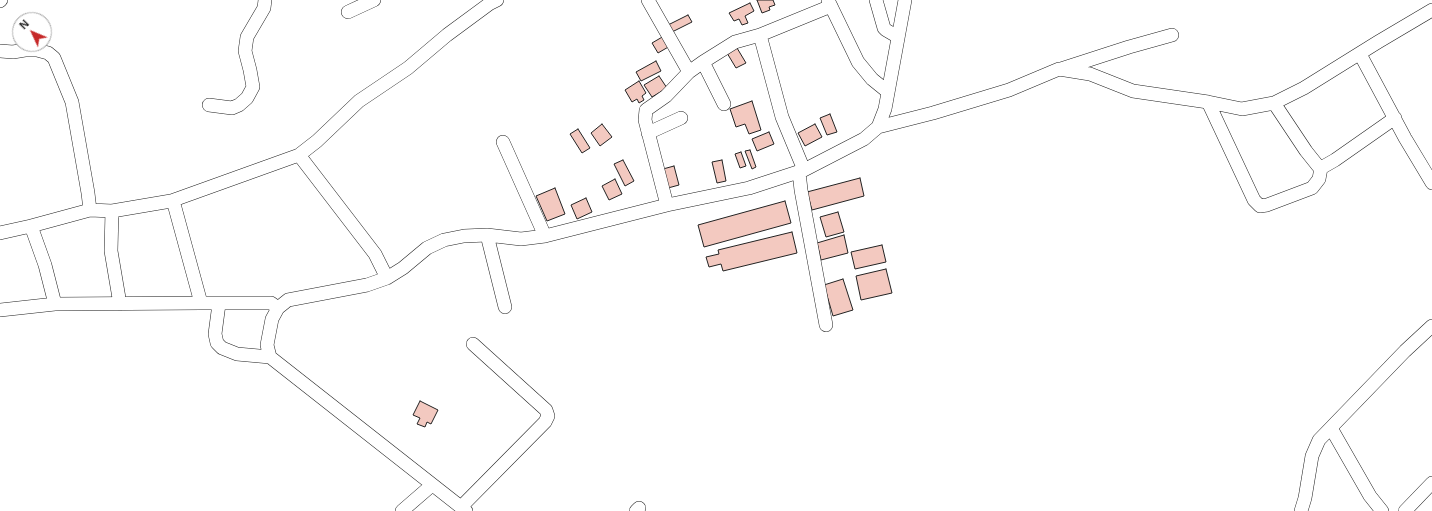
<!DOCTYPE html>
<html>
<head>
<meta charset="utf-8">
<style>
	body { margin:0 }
	#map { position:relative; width:1432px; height:511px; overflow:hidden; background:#fff; font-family:Helvetica,sans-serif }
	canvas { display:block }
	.north { position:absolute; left:12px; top:12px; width:40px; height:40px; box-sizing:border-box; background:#fff; border:1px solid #a7a7a7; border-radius:50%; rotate:314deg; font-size:11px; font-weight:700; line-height:16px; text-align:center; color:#222 }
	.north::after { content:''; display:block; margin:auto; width:14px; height:18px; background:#c62828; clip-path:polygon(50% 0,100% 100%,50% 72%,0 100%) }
</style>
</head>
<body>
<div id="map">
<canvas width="1432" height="511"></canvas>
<div class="north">N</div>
</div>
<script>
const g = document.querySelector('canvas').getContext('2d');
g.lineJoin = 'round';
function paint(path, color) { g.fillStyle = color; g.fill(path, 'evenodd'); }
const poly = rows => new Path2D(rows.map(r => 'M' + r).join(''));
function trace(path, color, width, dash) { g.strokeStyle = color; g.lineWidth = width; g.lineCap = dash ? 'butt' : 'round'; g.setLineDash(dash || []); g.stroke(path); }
const building = poly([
	[757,0,773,0,775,5,769,7,770,10,762,13,757,0],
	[750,3,754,11,745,16,748,23,742,25,739,19,734,21,729,13,750,3],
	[688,15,692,22,672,32,668,25,688,15],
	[664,36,670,46,658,53,652,43,664,36],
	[737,48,746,63,736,68,727,53,737,48],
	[656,61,661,71,641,81,636,72,656,61],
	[659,76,667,88,652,97,644,85,659,76],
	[639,81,646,93,642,96,644,100,639,103,637,99,632,102,625,90,639,81],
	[752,101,761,130,749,134,745,124,736,127,730,109,752,101],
	[830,114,837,132,827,135,820,118,830,114],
	[602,124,612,137,600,146,591,133,602,124],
	[815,124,822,137,805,146,798,133,815,124],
	[578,129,590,148,582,153,570,134,578,129],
	[769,132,774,144,757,151,752,139,769,132],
	[750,150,756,167,752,169,745,151,750,150],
	[741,152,746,166,740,168,735,154,741,152],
	[623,160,634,181,625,186,614,164,623,160],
	[722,160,726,181,717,183,712,162,722,160],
	[674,166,679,185,668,188,663,169,674,166],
	[860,178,864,196,812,210,807,192,860,178],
	[615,179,622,194,609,200,602,186,615,179],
	[555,188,565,214,547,221,536,196,555,188],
	[586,198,592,212,577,219,571,205,586,198],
	[785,201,791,223,704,247,698,225,785,201],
	[838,212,844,232,826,237,820,217,838,212],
	[792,232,797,253,723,271,721,264,709,267,706,257,719,254,718,250,792,232],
	[844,235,848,253,821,260,817,243,844,235],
	[882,245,886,262,855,269,851,252,882,245],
	[886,269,892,293,861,300,856,276,886,269],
	[843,279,853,310,833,316,824,285,843,279],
	[420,401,438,410,431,424,427,422,425,427,417,424,420,418,413,415,420,401]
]);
paint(building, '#f3c9c0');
trace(building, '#222', 1);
const minor = poly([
	[648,0,689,72],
	[828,0,858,62,872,79,888,92],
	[876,0,884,28,886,30,898,37],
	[0,1,1,0],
	[348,12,374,0],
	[760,35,782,117,804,170],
	[0,51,13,52,25,50,37,50,48,53,54,58,72,102,88,193,90,210],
	[1360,54,1405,138,1432,183],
	[703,62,724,104],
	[1061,69,1129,47,1172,35],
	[1208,102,1254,200,1260,206,1267,205,1312,188,1319,179,1321,168],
	[1274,103,1306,151,1318,166,1321,168,1335,160,1395,118],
	[209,105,232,108,239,105,247,98,253,87,250,70,245,51,247,37,264,8,265,0],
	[878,127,933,113,1009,90,1059,69,1090,74,1133,91,1208,102,1242,109,1274,103,1304,88,1378,42,1432,10],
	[648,133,681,118],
	[503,142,545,236],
	[299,155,375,254,387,278],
	[799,172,801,190,826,325],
	[171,201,299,155,317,141,359,101,408,68,447,35,489,4,497,0],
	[667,205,645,120,646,110,666,96,689,72,703,62,735,42,760,35,831,6],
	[112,211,111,251,120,304],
	[0,233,31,226],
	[487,235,505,307],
	[55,304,45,265,31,226,90,210,112,211,171,201,174,204,201,303],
	[219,304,215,334,217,343,222,348,237,354,270,357],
	[0,310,55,304,201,303,271,303,278,308],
	[1331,428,1370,496,1382,511],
	[461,507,545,422,548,416,546,410,473,344],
	[402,511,432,485],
	[466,511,270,357,267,345,272,319,278,308,288,300,367,285,387,278,403,268,427,248,444,240,464,236,487,235,521,239,545,236,667,205,749,188,804,170,864,139,878,127,885,109,905,0],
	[636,511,639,508],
	[1301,511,1305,498,1312,456,1319,440,1405,351,1432,326],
	[1405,511,1432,483]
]);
trace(minor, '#222', 14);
trace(minor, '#fff', 13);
</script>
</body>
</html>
